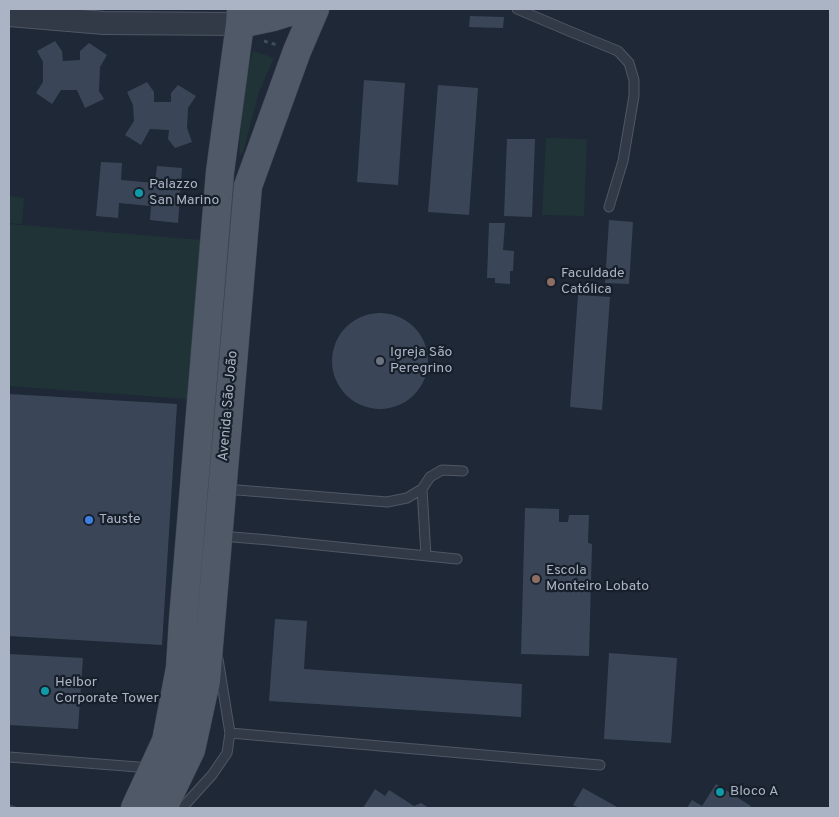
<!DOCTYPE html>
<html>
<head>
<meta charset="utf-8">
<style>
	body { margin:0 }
	#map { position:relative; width:839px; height:817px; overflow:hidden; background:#1e2836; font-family:Overpass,sans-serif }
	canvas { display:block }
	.frame { position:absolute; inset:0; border:10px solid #abb4c4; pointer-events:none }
</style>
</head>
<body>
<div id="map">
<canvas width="839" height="817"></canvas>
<div class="frame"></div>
</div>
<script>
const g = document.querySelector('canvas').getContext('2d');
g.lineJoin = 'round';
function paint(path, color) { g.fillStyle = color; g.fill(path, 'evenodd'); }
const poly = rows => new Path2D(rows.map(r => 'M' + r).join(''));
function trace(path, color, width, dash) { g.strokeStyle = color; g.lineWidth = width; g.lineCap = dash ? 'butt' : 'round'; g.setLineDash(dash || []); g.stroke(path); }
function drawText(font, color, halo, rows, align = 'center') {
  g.font = font + ' Overpass,sans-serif'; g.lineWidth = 4.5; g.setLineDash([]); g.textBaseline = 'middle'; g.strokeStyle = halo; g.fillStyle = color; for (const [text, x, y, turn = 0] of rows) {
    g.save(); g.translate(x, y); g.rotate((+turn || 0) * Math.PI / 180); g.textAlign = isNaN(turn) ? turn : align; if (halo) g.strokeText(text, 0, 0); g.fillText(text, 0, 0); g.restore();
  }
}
paint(poly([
	[253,51,274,58,259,92,243,152,239,156,242,109,247,75],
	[546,138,587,139,584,216,542,215],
	[9,196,24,198,22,224,9,223],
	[9,224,201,240,187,399,9,386]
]), '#203437');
paint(poly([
	[470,16,504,17,503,28,469,27],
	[55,41,62,51,63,61,80,60,80,51,89,43,107,55,100,67,99,91,104,99,85,108,77,90,61,90,52,104,36,93,43,82,43,62,37,51],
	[364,80,405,83,398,185,357,182],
	[147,82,154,92,154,102,171,102,171,93,178,85,196,96,188,108,187,128,192,142,175,148,168,139,169,130,150,129,141,145,125,135,134,121,133,105,127,92],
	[438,85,478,88,469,215,428,212],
	[507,139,535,139,532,217,504,216],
	[101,162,122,163,121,180,155,183,157,166,182,168,178,223,150,220,151,206,119,203,118,218,96,216],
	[609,220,633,222,629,284,605,283],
	[489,223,505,223,503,250,514,251,513,271,510,271,510,284,495,283,495,278,487,278],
	[578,295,610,297,602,410,570,407],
	'332 361a48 48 0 1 1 96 0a48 48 0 1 1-96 0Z',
	[9,394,177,404,162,645,9,636],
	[525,508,559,509,559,522,568,522,569,515,589,515,588,543,592,544,589,656,521,654],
	[275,619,307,621,304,669,522,684,521,717,269,701],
	[609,653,677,658,671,743,604,739],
	[9,654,83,658,78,729,9,725],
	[716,784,751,806,750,808,687,808,692,800,702,806],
	[583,788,619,808,580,808,573,805],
	[375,789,385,796,389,790,414,806,421,803,429,808,363,808],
	[9,804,19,808,9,808]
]), '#3a4657');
const service = poly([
	[517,9,569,31,618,51,629,63,634,80,634,96,623,161,609,207],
	[225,489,387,502,407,498,422,489,430,477,442,470,463,471],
	[422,489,426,556],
	[221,536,269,540,457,559],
	[230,733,600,765],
	[9,757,151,768],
	[182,808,212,775,227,753,230,733,218,659]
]);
const tertiary = poly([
	[9,15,104,23,240,24]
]);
const primary = poly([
	[240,24,273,17,299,9],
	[135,808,166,741,180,668,183,620,220,172,240,24,241,9],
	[163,808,191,750,206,681,248,186,297,51,315,9]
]);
trace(service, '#4f5765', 11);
trace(tertiary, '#4f5765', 24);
trace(primary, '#3b4350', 29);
trace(poly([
	[264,41,277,45]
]), '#3d5155', 3, [4, 4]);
trace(service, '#323a47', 9);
trace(tertiary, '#323a47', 22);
trace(primary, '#4f5967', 28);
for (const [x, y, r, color] of [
	[139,193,5,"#0f9aa8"],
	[551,282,5,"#8d6e63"],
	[380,361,5,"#6b7280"],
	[89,520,5,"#3f7fe0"],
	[536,579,5,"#8d6e63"],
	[45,691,5,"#0f9aa8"],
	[720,792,5,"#0f9aa8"]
]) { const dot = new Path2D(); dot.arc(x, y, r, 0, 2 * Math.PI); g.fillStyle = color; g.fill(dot); trace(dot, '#171f2b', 2); }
drawText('14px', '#abb4c4', '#171f2b', [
	["Palazzo",149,185],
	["San Marino",149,201],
	["Faculdade",561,274],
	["Católica",561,290],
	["Igreja São",390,353],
	["Peregrino",390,369],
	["Tauste",99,520],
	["Escola",546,571],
	["Monteiro Lobato",546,587],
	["Helbor",55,683],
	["Corporate Tower",55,699],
	["Bloco A",730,792]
], 'left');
drawText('14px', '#abb4c4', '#171f2b', [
	["Avenida São João",229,406,-85]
]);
</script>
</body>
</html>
